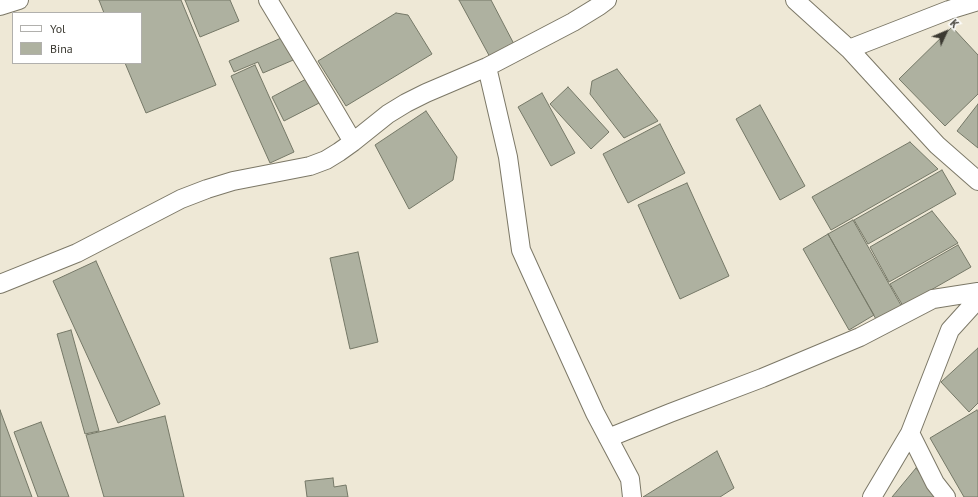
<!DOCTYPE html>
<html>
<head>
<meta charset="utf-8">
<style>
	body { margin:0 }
	#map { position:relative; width:978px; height:497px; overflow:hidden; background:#eee8d6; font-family:"PT Sans",sans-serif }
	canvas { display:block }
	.legend { position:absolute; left:12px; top:12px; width:130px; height:52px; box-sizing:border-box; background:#fff; border:1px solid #b1b0ad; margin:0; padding:5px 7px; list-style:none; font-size:12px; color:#3c3a32 }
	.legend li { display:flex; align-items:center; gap:8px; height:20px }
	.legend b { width:20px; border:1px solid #b1b0ad }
	.north { position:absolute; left:926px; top:12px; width:40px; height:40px; -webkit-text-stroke:3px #fff; paint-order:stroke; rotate:46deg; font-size:11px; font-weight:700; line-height:16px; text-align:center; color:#3c3a32 }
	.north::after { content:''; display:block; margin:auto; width:14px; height:18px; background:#3c3a32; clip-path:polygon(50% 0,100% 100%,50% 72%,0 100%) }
</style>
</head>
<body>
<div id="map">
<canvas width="978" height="497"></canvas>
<ul class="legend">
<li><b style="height:5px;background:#fff"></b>Yol</li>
<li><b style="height:11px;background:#aeb1a0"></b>Bina</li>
</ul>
<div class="north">K</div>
</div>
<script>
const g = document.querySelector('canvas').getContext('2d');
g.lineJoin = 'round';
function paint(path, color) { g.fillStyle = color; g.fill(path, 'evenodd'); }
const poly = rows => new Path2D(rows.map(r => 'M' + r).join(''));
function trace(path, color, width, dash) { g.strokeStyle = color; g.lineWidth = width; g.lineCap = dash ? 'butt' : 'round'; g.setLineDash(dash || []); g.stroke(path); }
const building = poly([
	[99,0,181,0,216,85,146,113,125,63,141,63,141,13,104,13,99,0],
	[185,0,230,0,239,21,200,37,185,0],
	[459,0,491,0,515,46,491,59,459,0],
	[396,13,408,15,432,54,346,106,318,61,396,13],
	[952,27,978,55,978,94,945,126,899,79,952,27],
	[288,35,298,58,263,73,258,62,234,72,229,61,288,35],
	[255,65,294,152,270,163,231,76,255,65],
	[617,69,658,121,624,138,590,94,592,81,617,69],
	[310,77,323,101,284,121,272,97,310,77],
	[568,87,609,132,591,149,550,104,568,87],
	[542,93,575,153,551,166,518,107,542,93],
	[978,104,978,148,957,131,978,104],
	[760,105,805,186,780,200,736,119,760,105],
	[426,111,457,157,453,180,409,209,375,145,426,111],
	[660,124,685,173,628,203,603,154,660,124],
	[910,142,938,169,831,230,812,197,910,142],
	[942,170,956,194,868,244,854,220,942,170],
	[687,183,729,276,680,299,638,205,687,183],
	[932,211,958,243,889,282,870,247,932,211],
	[853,220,902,307,877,321,828,234,853,220],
	[828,234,874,315,849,330,803,249,828,234],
	[958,245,971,267,903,306,890,284,958,245],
	[358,252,378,342,350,349,330,258,358,252],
	[96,261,160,404,118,423,53,281,96,261],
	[71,330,99,431,85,434,57,334,71,330],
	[978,348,978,403,969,412,941,382,978,348],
	[0,410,32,497,0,497,0,410],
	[977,410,978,412,978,497,964,497,930,438,977,410],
	[165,416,184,497,104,497,86,435,165,416],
	[41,422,69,497,38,497,14,432,41,422],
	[717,451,734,488,720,497,643,497,717,451],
	[916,468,937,497,892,497,916,468],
	[333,478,334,487,346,485,348,497,307,497,305,481,333,478]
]);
paint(building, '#aeb1a0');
trace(building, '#757867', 1);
const minor = poly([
	[268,0,327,98,353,142],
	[795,0,849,49,937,145,978,181],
	[0,6,19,0],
	[849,49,949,10,978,1],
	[487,67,508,157,521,250,595,413,630,479,632,497],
	[0,284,77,253,181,199,207,189,233,181,310,166,326,160,339,152,353,142,388,114,406,103,426,93,487,67,573,22,599,6,607,0],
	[910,433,935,483,946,497],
	[608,438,670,413,762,378,860,337,933,299,978,292],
	[872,497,910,433,950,330,978,299]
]);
trace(minor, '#7c7867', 20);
trace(minor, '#fff', 18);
</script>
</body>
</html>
